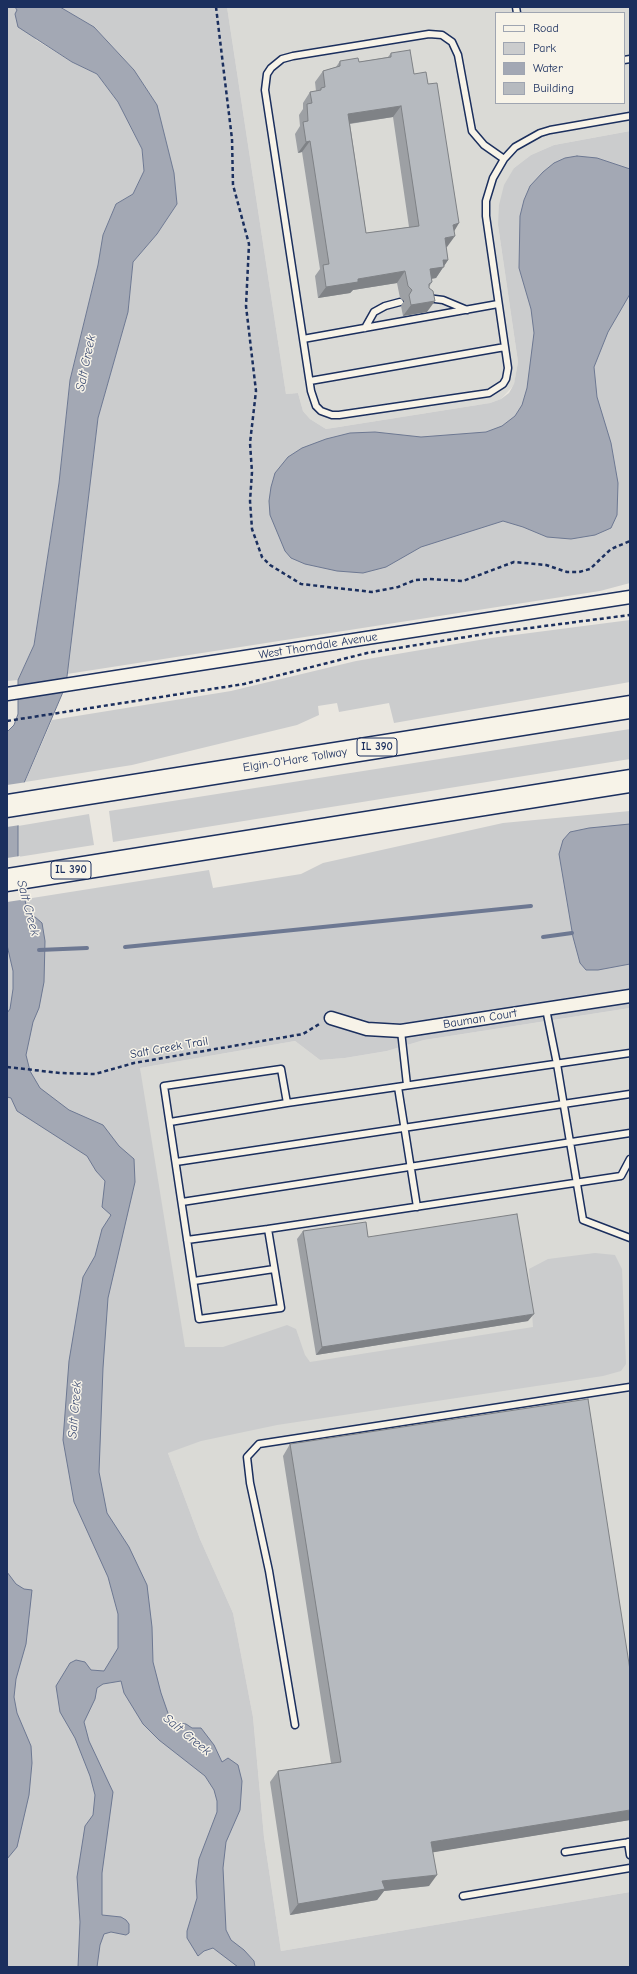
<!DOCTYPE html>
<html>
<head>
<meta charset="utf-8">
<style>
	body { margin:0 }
	#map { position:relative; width:637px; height:1974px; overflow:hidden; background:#eae7e0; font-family:"Comic Neue",sans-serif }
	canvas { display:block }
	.frame { position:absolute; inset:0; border:8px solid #1b2f5e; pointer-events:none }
	.legend { position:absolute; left:495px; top:12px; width:130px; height:92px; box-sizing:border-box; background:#f7f3e8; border:1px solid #9fa5b1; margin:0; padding:5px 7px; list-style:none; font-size:12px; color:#1b2f5e }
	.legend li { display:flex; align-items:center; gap:8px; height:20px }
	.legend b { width:20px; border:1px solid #9fa5b1 }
</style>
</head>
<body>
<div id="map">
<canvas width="637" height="1974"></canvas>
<div class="frame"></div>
<ul class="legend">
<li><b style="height:5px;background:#f7f3e8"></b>Road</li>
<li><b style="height:11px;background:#cbcccd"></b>Park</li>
<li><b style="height:11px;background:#a3a8b4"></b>Water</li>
<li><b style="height:11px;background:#b6babf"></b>Building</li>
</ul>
</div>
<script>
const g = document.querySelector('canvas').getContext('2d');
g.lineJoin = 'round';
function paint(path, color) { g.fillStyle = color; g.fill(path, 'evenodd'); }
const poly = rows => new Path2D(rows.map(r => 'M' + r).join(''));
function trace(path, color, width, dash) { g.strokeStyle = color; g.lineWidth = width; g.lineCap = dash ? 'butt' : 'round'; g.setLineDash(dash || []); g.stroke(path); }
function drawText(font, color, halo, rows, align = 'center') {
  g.font = font + ' "Comic Neue",sans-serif'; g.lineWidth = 3; g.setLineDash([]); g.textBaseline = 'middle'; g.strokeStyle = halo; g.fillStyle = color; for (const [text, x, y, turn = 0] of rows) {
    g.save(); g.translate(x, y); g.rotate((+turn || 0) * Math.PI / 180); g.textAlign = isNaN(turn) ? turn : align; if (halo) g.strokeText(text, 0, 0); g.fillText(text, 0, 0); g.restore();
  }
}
paint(poly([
	[227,7,630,7,630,131,554,145,531,155,514,168,498,225,518,362,514,385,501,399,490,403,326,429,310,419,303,411,298,393,286,394],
	[496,13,624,13,624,103,496,103],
	[630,1008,630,1892,281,1951,264,1837,253,1717,233,1613,200,1539,168,1453,140,1068,295,1041,320,1060,345,1058,387,1051,424,1040]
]), '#dadad6');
paint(poly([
	[7,7,15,7,36,40,72,62,97,74,118,102,142,149,144,171,133,194,116,204,103,235,98,265,70,380,59,483,34,645,18,680,7,681],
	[60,7,227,7,286,394,298,393,303,411,310,419,326,429,490,403,501,399,509,393,514,384,518,362,498,225,499,205,504,185,514,168,531,155,554,145,630,131,630,583,600,591,67,674,98,418,128,312,133,262,157,234,177,204,174,173,157,105,134,70,94,27],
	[630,620,630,682,394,723,389,703,339,712,337,703,318,706,319,715,297,725,132,765,25,782,52,720,231,691,356,661,491,638],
	[630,729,630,759,113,842,109,811],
	[630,811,630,1008,424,1040,387,1051,345,1058,320,1060,295,1041,140,1068,185,1347,223,1347,287,1325,296,1329,305,1355,310,1362,533,1327,529,1269,548,1259,595,1253,615,1255,622,1269,626,1364,621,1371,603,1376,277,1425,201,1441,168,1453,200,1539,233,1613,253,1717,264,1837,281,1951,630,1892,630,1967,7,1967,7,902,209,870,213,888,301,874,323,863,503,823],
	[89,814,94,845,18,857,18,826]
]), '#cbcccd');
const water = poly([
	[15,7,60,7,94,27,134,70,157,105,174,173,177,204,157,234,133,262,128,312,98,418,66,685,21,790,18,826,18,857,25,900,27,910,42,923,45,941,44,982,39,1008,33,1022,26,1055,30,1071,40,1088,69,1110,103,1125,119,1146,134,1159,135,1182,108,1298,103,1368,99,1472,107,1513,129,1547,147,1585,152,1627,153,1662,161,1693,170,1719,178,1723,186,1724,192,1728,201,1728,214,1745,222,1762,228,1758,238,1765,242,1781,240,1810,226,1842,223,1868,226,1930,231,1940,244,1950,254,1961,255,1967,238,1967,213,1948,204,1951,198,1956,187,1938,187,1931,197,1898,196,1881,199,1859,217,1812,217,1801,214,1790,205,1776,159,1740,143,1724,124,1693,121,1681,103,1684,97,1688,95,1699,84,1722,89,1741,113,1792,102,1873,102,1915,121,1917,126,1920,129,1924,129,1933,126,1935,111,1932,104,1934,100,1945,97,1967,78,1967,80,1922,77,1877,85,1826,93,1815,95,1795,90,1776,75,1738,60,1712,56,1686,70,1663,76,1660,85,1662,91,1670,104,1671,118,1648,118,1614,108,1577,74,1502,63,1440,69,1361,83,1277,95,1256,102,1229,111,1215,102,1207,105,1181,96,1171,87,1156,17,1111,11,1098,7,1097,7,1013,10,1009,13,989,13,971,7,945,7,732,14,725,18,714,18,680,34,645,59,483,70,380,98,265,103,235,116,204,133,194,144,171,142,149,118,102,97,74,72,62,18,27,15,14,17,10,15,7],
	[577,156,597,158,630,169,630,294,608,332,594,367,597,397,611,443,618,483,617,515,611,528,595,535,571,539,547,537,523,527,503,521,421,547,386,567,363,573,337,571,305,564,291,558,285,551,270,515,269,501,271,487,275,473,288,457,302,448,326,439,350,433,375,432,421,437,486,432,502,426,515,416,522,405,527,388,534,333,531,309,519,268,520,216,524,200,530,186,543,172,554,163,565,158,577,156],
	[630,824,630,964,598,970,586,970,580,963,573,937,559,854,563,840,570,832,589,828,630,824],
	[7,1572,16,1584,24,1589,32,1590,26,1644,16,1679,14,1697,17,1713,31,1746,32,1763,29,1795,17,1847,7,1859,7,1572]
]);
paint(water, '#a3a8b4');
trace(water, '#6d7892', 1);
paint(poly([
	[27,782,23,791,20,825,7,827,7,785],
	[20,856,27,899,7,902,7,858]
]), '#eae7e0');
trace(poly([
	[543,937,572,933],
	[125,947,531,906],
	[39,950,87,948]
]), '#6d7892', 4);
const service = poly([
	[516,7,517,13],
	[624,60,630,59],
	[504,159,484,145,472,131,458,55,452,42,442,35,429,34,293,56,282,59,271,68,267,74,265,90,311,391,316,406,321,411,332,415,339,415,489,393,503,384,506,379,508,368,486,216,486,201,493,178,504,159,515,147,540,133,550,130,630,116],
	[427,298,443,300,467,310],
	[365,328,374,312,385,306,400,302],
	[303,339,498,304],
	[310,381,505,347],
	[546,1009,557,1064,583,1220,630,1238],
	[401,1031,407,1085],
	[630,1053,287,1103,281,1069,164,1086,199,1319,281,1308,268,1229,621,1176,630,1159],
	[398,1087,417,1207],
	[170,1122,287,1103],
	[176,1162,630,1094],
	[182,1202,630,1133],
	[187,1240,268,1229],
	[194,1281,274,1269],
	[295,1725,269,1571,250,1483,247,1457,259,1444,630,1387],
	[628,1842,630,1855],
	[565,1852,630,1842],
	[463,1896,630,1868]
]);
const minor = poly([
	[7,694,630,597],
	[331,1018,367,1029,401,1031,630,996]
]);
const motorway = poly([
	[7,806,630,707],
	[7,880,630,781]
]);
trace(service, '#1b2f5e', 9);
trace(minor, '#1b2f5e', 15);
trace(motorway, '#1b2f5e', 25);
trace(poly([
	[216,7,232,139,233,185,249,244,246,306,256,391,250,443,252,472,250,501,252,529,262,557,270,565,301,584,372,592,398,587,415,580,429,579,463,581,514,562,546,565,567,572,579,572,590,569,611,549,630,541],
	[7,721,244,684,367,653,491,633,630,615],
	[7,1067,60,1073,95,1074,134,1063,303,1034,321,1023]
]), '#1b2f5e', 2.5, [4, 3]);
trace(service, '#f7f3e8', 6);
trace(minor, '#f7f3e8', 12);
trace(motorway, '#f7f3e8', 22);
paint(poly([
	[391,53,414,74,454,231,446,247,448,260,436,278,431,279,432,282,429,287,427,312,403,316,401,306,404,301,400,298,397,283,353,290,350,293,318,298,315,276,320,269,302,152,298,153,295,134,300,126,299,115,303,109,303,103,310,92,316,91,315,82,323,71,336,67,340,61,359,62,388,57],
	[393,117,409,227,366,233,350,124],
	[303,1231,368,1237,528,1321,316,1355,297,1239],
	[290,1444,630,1820,433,1852,429,1886,384,1891,377,1900,290,1915,270,1782,278,1771,331,1763,283,1456]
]), '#9da0a4');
paint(poly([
	[401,106,393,117,340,125,348,114],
	[310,141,302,152,298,153,306,142],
	[459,223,452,235,453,225],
	[455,236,447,247,437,249,445,238],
	[443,260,448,260,436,278,422,280,430,269],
	[405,271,397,283,353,290,350,293,318,298,326,287,358,279],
	[435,301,427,312,403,316,411,305],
	[534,1314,528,1321,316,1355,322,1347],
	[630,1810,630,1820,423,1854,431,1842],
	[437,1875,429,1886,384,1891,377,1900,290,1915,298,1904,382,1881]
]), '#7f8286');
const building = poly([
	[410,50,414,74,426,72,428,84,437,83,459,223,453,225,455,236,445,238,448,260,443,260,444,267,430,269,432,282,429,284,429,288,433,291,435,301,411,305,409,295,412,290,408,286,405,271,358,279,358,282,326,287,323,265,329,264,310,141,306,142,303,122,308,121,307,104,312,103,310,92,321,90,321,88,325,87,323,71,340,66,340,61,358,58,359,62,391,57,391,53,410,50],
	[401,106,419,226,366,233,348,114,401,106],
	[517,1214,534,1314,322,1347,303,1231,366,1222,368,1237,517,1214],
	[588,1399,630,1670,630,1810,431,1842,437,1875,382,1881,385,1889,298,1904,278,1771,341,1762,290,1444,588,1399]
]);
paint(building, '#b6babf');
trace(building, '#7f8286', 1);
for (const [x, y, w] of [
	[377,747,40],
	[71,870,40]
]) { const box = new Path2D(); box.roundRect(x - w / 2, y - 9, w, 18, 3); g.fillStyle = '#f7f3e8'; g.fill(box); trace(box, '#1b2f5e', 1); }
drawText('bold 11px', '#1b2f5e', null, [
	["IL 390",377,747],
	["IL 390",71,870]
]);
drawText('12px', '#1b2f5e', '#f7f3e8', [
	["West Thorndale Avenue",318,646,-9],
	["Elgin-O'Hare Tollway",295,760,-9],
	["Bauman Court",480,1019,-9],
	["Salt Creek Trail",169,1048,-10]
]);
drawText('italic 13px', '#445378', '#f7f3e8', [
	["Salt Creek",86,363,-78],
	["Salt Creek",28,908,75],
	["Salt Creek",75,1410,-85],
	["Salt Creek",187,1735,39]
]);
</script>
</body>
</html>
